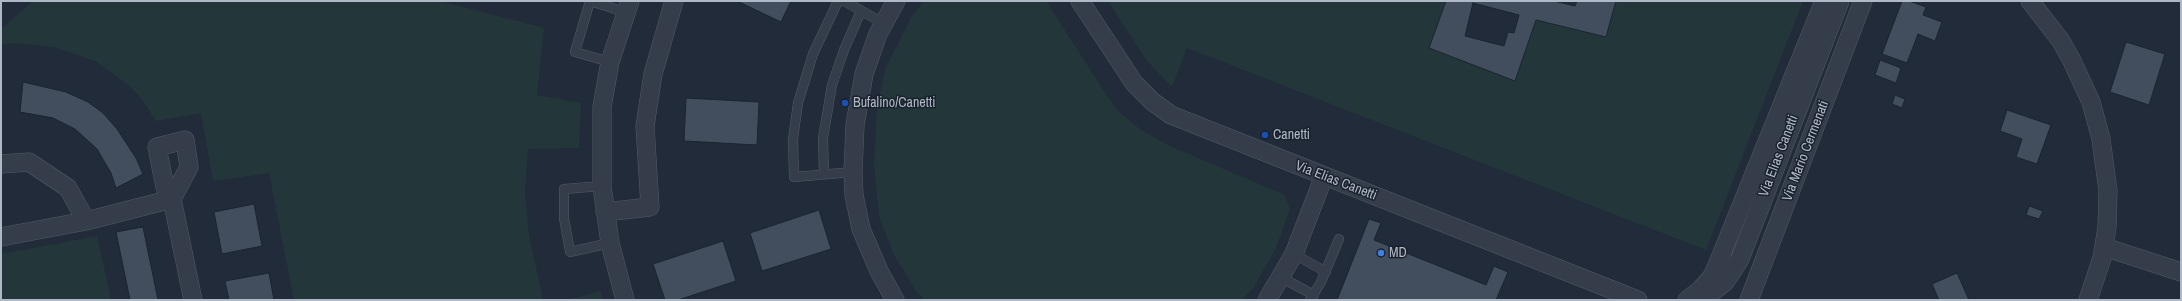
<!DOCTYPE html>
<html>
<head>
<meta charset="utf-8">
<style>
	body { margin:0 }
	#map { position:relative; width:2182px; height:301px; overflow:hidden; background:#212b39; font-family:"Archivo Narrow",sans-serif }
	canvas { display:block }
	.frame { position:absolute; inset:0; border:2px solid #afb8c6; pointer-events:none }
</style>
</head>
<body>
<div id="map">
<canvas width="2182" height="301"></canvas>
<div class="frame"></div>
</div>
<script>
const g = document.querySelector('canvas').getContext('2d');
g.lineJoin = 'round';
function paint(path, color) { g.fillStyle = color; g.fill(path, 'evenodd'); }
const poly = rows => new Path2D(rows.map(r => 'M' + r).join(''));
function trace(path, color, width, dash) { g.strokeStyle = color; g.lineWidth = width; g.lineCap = dash ? 'butt' : 'round'; g.setLineDash(dash || []); g.stroke(path); }
function drawText(font, color, halo, rows, align = 'center') {
  g.font = font + ' "Archivo Narrow",sans-serif'; g.lineWidth = 3; g.setLineDash([]); g.textBaseline = 'middle'; g.strokeStyle = halo; g.fillStyle = color; for (const [text, x, y, turn = 0] of rows) {
    g.save(); g.translate(x, y); g.rotate((+turn || 0) * Math.PI / 180); g.textAlign = isNaN(turn) ? turn : align; if (halo) g.strokeText(text, 0, 0); g.fillText(text, 0, 0); g.restore();
  }
}
paint(poly([
	[33,1,440,1,544,28,537,95,581,103,579,148,528,149,525,192,529,236,543,300,294,300,269,173,213,181,201,113,156,121,142,100,130,86,95,61,54,47,14,43,1,45,1,29],
	[924,1,1046,1,1106,94,1119,112,1141,130,1170,146,1285,195,1290,209,1276,248,1254,287,1242,300,925,300,916,291,893,253,879,216,874,164,877,107,886,67,912,16],
	[1108,1,1446,1,1429,48,1515,81,1536,20,1606,37,1616,1,1803,1,1706,250,1187,48,1172,87,1147,61],
	[97,236,111,300,1,300,1,254],
	[600,291,603,300,568,300]
]), '#23373a');
const building = poly([
	[737,1,791,1,781,22,737,1],
	[1446,1,1616,1,1606,37,1536,20,1515,81,1429,48,1446,1],
	[1554,1,1577,1,1575,6,1554,1],
	[1902,1,1909,1,1926,7,1923,15,1942,22,1935,41,1918,34,1907,63,1882,54,1902,1],
	[1473,3,1519,15,1514,33,1508,32,1504,46,1465,36,1473,3],
	[2126,42,2165,54,2149,105,2110,92,2126,42],
	[1880,60,1901,68,1896,83,1875,75,1880,60],
	[23,82,66,92,88,102,103,113,117,129,136,158,143,174,116,188,111,173,97,149,75,129,53,118,20,112,23,82],
	[1895,95,1905,99,1902,108,1892,104,1895,95],
	[686,98,759,102,757,145,684,141,686,98],
	[2007,110,2051,125,2037,164,2016,157,2022,139,2000,131,2007,110],
	[254,204,262,246,222,254,214,212,254,204],
	[2029,206,2043,211,2039,219,2026,215,2029,206],
	[819,210,831,249,762,271,750,233,819,210],
	[1369,219,1381,223,1374,240,1486,285,1494,266,1508,272,1496,300,1337,300,1369,219],
	[143,227,158,300,130,300,116,232,143,227],
	[723,241,736,281,678,300,665,300,653,264,723,241],
	[269,273,274,300,229,300,225,281,269,273],
	[1957,273,1969,300,1939,300,1932,284,1957,273]
]);
paint(building, '#424e5e');
trace(building, '#1c2430', 1);
const service = poly([
	[590,1,575,52,610,62],
	[590,1,625,12],
	[838,1,813,54,798,103,793,139,794,177,853,172],
	[844,1,883,23],
	[824,174,823,138,832,85,844,50,861,11],
	[602,186,564,189,564,218,570,252,610,243],
	[1294,254,1326,272],
	[1282,278,1314,295],
	[1310,300,1321,282,1339,239]
]);
const minor = poly([
	[1080,1,1134,83,1153,102,1171,115,1638,300],
	[2030,1,2061,41,2072,61,2091,102,2101,139,2108,191,2107,227,2102,258,2088,300],
	[1,164,29,162,68,188,86,221],
	[605,212,650,207,645,126,653,74,674,1],
	[1,237,86,221,172,199,189,167,185,140,157,147,165,187,172,199,193,300],
	[2104,247,2181,272],
	[625,300,610,243,602,186,602,107,610,62,630,1],
	[895,300,879,271,861,229,854,195,853,172,855,125,864,74,878,34,896,1],
	[1267,300,1294,254,1324,176],
	[1687,300,1700,290,1711,278,1716,268,1824,1],
	[1702,300,1725,282,1740,259,1840,1],
	[1749,300,1863,1]
]);
trace(service, '#525b67', 10);
trace(minor, '#525b67', 19);
trace(service, '#353d4a', 9);
trace(minor, '#353d4a', 18);
for (const [x, y, r, color] of [
	[845,103,4,"#1a4fb4"],
	[1265,135,4,"#1a4fb4"],
	[1381,253,4,"#3f7fe0"]
]) { const dot = new Path2D(); dot.arc(x, y, r, 0, 2 * Math.PI); g.fillStyle = color; g.fill(dot); trace(dot, '#1a222e', 1.5); }
drawText('14px', '#afb8c6', '#1a222e', [
	["Bufalino/Canetti",853,103],
	["Canetti",1273,135],
	["MD",1389,253]
], 'left');
drawText('14px', '#afb8c6', '#1a222e', [
	["Via Mario Cermenati",1806,151,-69],
	["Via Elias Canetti",1779,156,-69],
	["Via Elias Canetti",1336,181,21]
]);
</script>
</body>
</html>
